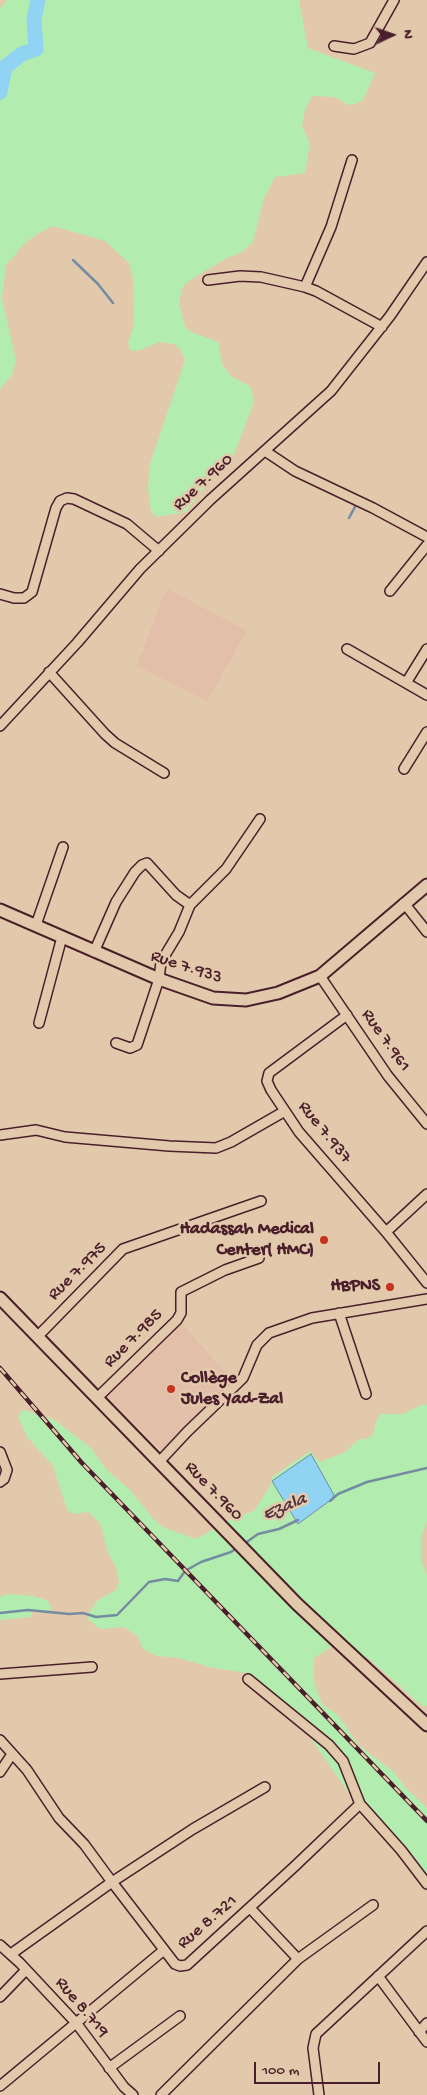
<!DOCTYPE html>
<html>
<head>
<meta charset="utf-8">
<style>
	body { margin:0 }
	#map { position:relative; width:427px; height:2095px; overflow:hidden; background:#e3c9ab; font-family:"Gochi Hand",sans-serif }
	canvas { display:block }
	.north { position:absolute; left:367px; top:10px; width:50px; height:50px; -webkit-text-stroke:4px #e3c9ab; paint-order:stroke; rotate:87deg; font-size:14px; font-weight:700; line-height:20px; text-align:center; color:#4a1f2b }
	.north::after { content:''; display:block; margin:auto; width:18px; height:22px; background:#4a1f2b; clip-path:polygon(50% 0,100% 100%,50% 72%,0 100%) }
	.scale { position:absolute; left:254px; top:2062px; width:126px; height:22px; box-sizing:border-box; border:2px solid #4a1f2b; border-top:0; padding-left:6px; font-size:15px; line-height:18px; white-space:nowrap; color:#4a1f2b; -webkit-text-stroke:4px #e3c9ab; paint-order:stroke }
</style>
</head>
<body>
<div id="map">
<canvas width="427" height="2095"></canvas>
<div class="north">N</div>
<div class="scale">100 m</div>
</div>
<script>
const g = document.querySelector('canvas').getContext('2d');
g.lineJoin = 'round';
function paint(path, color) { g.fillStyle = color; g.fill(path, 'evenodd'); }
const poly = rows => new Path2D(rows.map(r => 'M' + r).join(''));
function trace(path, color, width, dash) { g.strokeStyle = color; g.lineWidth = width; g.lineCap = dash ? 'butt' : 'round'; g.setLineDash(dash || []); g.stroke(path); }
function drawText(font, color, halo, rows, align = 'center') {
  g.font = font + ' "Gochi Hand",sans-serif'; g.lineWidth = 5; g.setLineDash([]); g.textBaseline = 'middle'; g.strokeStyle = halo; g.fillStyle = color; for (const [text, x, y, turn = 0] of rows) {
    g.save(); g.translate(x, y); g.rotate((+turn || 0) * Math.PI / 180); g.textAlign = isNaN(turn) ? turn : align; if (halo) g.strokeText(text, 0, 0); g.fillText(text, 0, 0); g.restore();
  }
}
paint(poly([
	[168,589,247,631,207,701,137,666,162,598],
	[182,1324,234,1382,163,1452,107,1396]
]), '#e3bfaa');
paint(poly([
	[7,0,299,0,308,48,375,73,363,100,355,104,348,105,335,97,312,96,305,110,302,126,310,143,305,173,275,177,264,198,253,242,242,252,225,259,186,283,182,289,179,304,185,326,189,331,218,342,222,364,231,376,251,387,254,402,232,460,210,480,186,512,157,517,151,512,148,488,150,464,185,360,180,349,174,344,159,342,138,351,130,350,128,343,133,328,134,312,133,279,129,263,105,241,53,226,39,233,26,242,6,265,2,299,16,360,12,375,0,389,0,8],
	[423,1404,427,1405,427,1521,421,1537,421,1561,427,1574,427,1706,422,1706,369,1659,349,1647,334,1645,314,1658,314,1682,322,1704,338,1715,358,1745,393,1771,406,1788,427,1808,427,1876,387,1829,362,1810,353,1799,309,1736,295,1725,275,1701,246,1673,209,1667,179,1658,157,1656,143,1649,137,1635,123,1627,100,1629,88,1620,89,1613,97,1601,116,1590,119,1582,116,1567,108,1553,100,1523,88,1512,73,1514,67,1510,53,1466,27,1437,18,1416,23,1410,53,1419,90,1447,107,1470,130,1490,155,1521,165,1528,196,1539,233,1518,254,1511,270,1486,272,1477,310,1451,320,1462,345,1452,358,1440,369,1438,374,1432,375,1424,380,1414,403,1414],
	[7,1594,34,1596,46,1600,52,1607,51,1610,32,1612,32,1617,0,1620,0,1597]
]), '#b3ecaf');
const water = poly([
	[311,1454,334,1495,332,1499,298,1524,272,1481,311,1454]
]);
paint(water, '#90d3f2');
trace(water, '#748ba2', 1);
trace(poly([
	[73,260,98,284,113,303],
	[349,518,357,503],
	[330,1501,338,1494,367,1482,427,1468],
	[244,1544,258,1534,279,1529,298,1520],
	[0,1613,28,1610,69,1614,83,1613,96,1617,117,1615,149,1582,165,1579,178,1581,185,1571,201,1562,231,1552,237,1548]
]), '#748ba2', 2.5);
trace(poly([
	[0,92,5,67,22,54,36,49,34,19,38,0]
]), '#90d3f2', 15);
const minor = poly([
	[334,46,354,49,370,43,394,0],
	[208,280,240,276,261,277,305,287,316,291,382,327],
	[305,287,331,227,352,160],
	[265,451,295,471,373,508,427,537],
	[390,591,427,545],
	[0,594,14,598,24,598,32,592,56,508,60,501,67,498,74,499,127,524,159,551],
	[347,649,427,695],
	[49,672,105,734,115,743,164,773],
	[406,683,427,649],
	[0,726,77,643,140,569,210,500,331,391,390,316,427,262],
	[404,769,427,732],
	[404,903,427,932],
	[36,925,63,847],
	[94,952,116,902,135,872,142,865,147,863,176,895,190,905],
	[320,976,388,1076,427,1124],
	[347,1015,269,1073,267,1081,271,1090,299,1132,386,1232,427,1283],
	[39,1023,62,937],
	[116,1043,130,1048,137,1045,159,979,161,962,179,932,190,905,226,869,260,819],
	[0,1135,36,1130,65,1137,169,1146,216,1148,231,1142,285,1111],
	[386,1232,427,1194],
	[339,1313,366,1394],
	[38,1336,123,1249,261,1201],
	[98,1397,177,1320,181,1313,181,1292,225,1270,259,1258],
	[0,1452,7,1470,4,1479,0,1482],
	[159,1462,187,1432,243,1378,257,1345,269,1333,312,1318,427,1299],
	[0,1674,92,1667],
	[248,1679,329,1745,343,1761,360,1804,401,1850,427,1884],
	[0,1740,27,1770,59,1818,84,1844,112,1882,193,1829,265,1787],
	[0,1772,12,1754],
	[0,1945,20,1963,77,2024,124,2087,133,2095],
	[11,1954,112,1882,175,1964,180,1966,187,1965,295,1866,360,1804],
	[298,1959,373,1905],
	[378,1976,427,2042],
	[0,1997,26,1970],
	[419,2032,427,2023],
	[109,2068,180,2016],
	[0,2086,164,1950],
	[161,2095,298,1959,250,1908],
	[319,2095,313,2048,316,2034,427,1931]
]);
const tertiary = poly([
	[0,910,159,979,213,998,246,1000,278,993,320,976,427,885],
	[0,1298,297,1604,427,1725]
]);
trace(minor, '#4a1f2b', 12);
trace(tertiary, '#4a1f2b', 15);
trace(minor, '#e3c9ab', 9);
trace(tertiary, '#e3c9ab', 11);
const rail = poly([
	[0,1368,82,1463,427,1821]
]);
trace(rail, '#4a1f2b', 4.5);
trace(rail, '#e3c9ab', 2.5, [8]);
for (const [x, y, r, color] of [
	[324,1240,5,"#c8321e"],
	[390,1287,5,"#c8321e"],
	[171,1389,5,"#c8321e"]
]) { const dot = new Path2D(); dot.arc(x, y, r, 0, 2 * Math.PI); g.fillStyle = color; g.fill(dot); trace(dot, '#e3c9ab', 2); }
drawText('18px', '#4a1f2b', '#e3c9ab', [
	["Rue 7.960",204,483,-43],
	["Rue 7.933",186,968,18],
	["Rue 7.961",385,1041,55],
	["Rue 7.937",324,1133,51],
	["Rue 7.975",78,1272,-45],
	["Rue 7.985",134,1339,-45],
	["Rue 7.960",213,1492,46],
	["Rue 8.721",208,1923,-41],
	["Rue 8.719",81,2008,50]
]);
drawText('bold 18px', '#4a1f2b', '#e3c9ab', [
	["Hadassah Medical",314,1230],
	["Center( HMC)",314,1251],
	["HBPNS",380,1287],
	["Collège",181,1379,"left"],
	["Jules Yad-Zal",181,1400,"left"]
], 'right');
drawText('italic 19px', '#51313f', '#e3c9ab', [
	["Ezala",285,1508,-23]
]);
</script>
</body>
</html>
